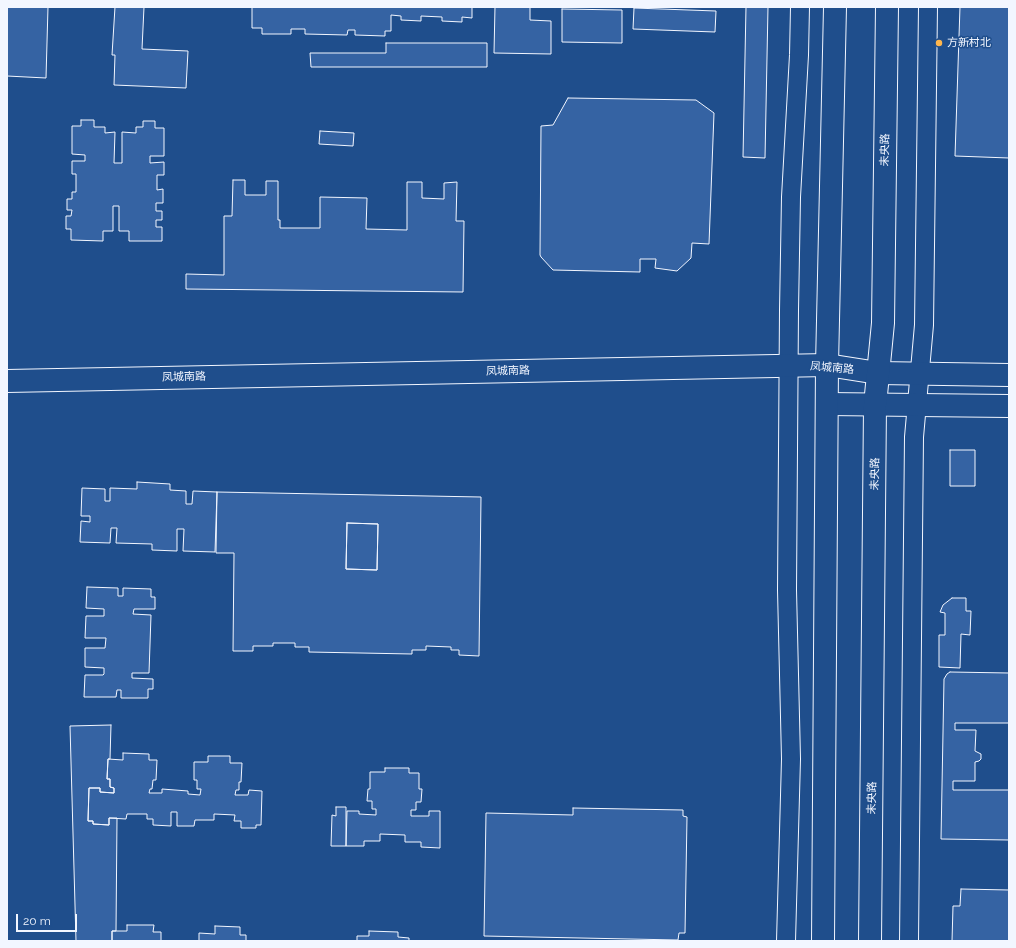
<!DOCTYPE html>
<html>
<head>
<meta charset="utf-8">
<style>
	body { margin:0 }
	#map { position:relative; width:1016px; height:948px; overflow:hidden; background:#1f4e8c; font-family:Raleway,sans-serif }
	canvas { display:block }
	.frame { position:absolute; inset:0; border:8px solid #f2f6ff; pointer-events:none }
	.scale { position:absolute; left:16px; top:914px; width:61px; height:18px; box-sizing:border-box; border:2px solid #f2f6ff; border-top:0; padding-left:5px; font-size:12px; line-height:14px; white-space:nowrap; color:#f2f6ff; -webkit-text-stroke:3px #1f4e8c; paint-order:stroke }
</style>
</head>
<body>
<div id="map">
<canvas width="1016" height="948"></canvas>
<div class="frame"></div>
<div class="scale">20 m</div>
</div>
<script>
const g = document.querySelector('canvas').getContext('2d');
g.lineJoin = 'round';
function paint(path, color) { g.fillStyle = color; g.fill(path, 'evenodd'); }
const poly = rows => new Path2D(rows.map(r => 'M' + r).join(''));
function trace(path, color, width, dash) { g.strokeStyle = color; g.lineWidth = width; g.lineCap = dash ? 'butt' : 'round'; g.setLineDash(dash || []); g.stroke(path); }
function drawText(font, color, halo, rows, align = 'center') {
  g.font = font + ' Raleway,"Noto Sans SC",sans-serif'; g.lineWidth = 3; g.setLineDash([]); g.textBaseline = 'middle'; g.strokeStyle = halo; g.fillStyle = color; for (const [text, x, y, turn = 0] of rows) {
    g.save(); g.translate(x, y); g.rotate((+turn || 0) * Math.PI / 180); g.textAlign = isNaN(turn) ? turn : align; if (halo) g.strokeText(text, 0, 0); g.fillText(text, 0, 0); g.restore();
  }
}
const building = poly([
	[7,7,48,7,46,78,7,76,7,7],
	[115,7,144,7,142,49,188,51,186,88,114,85,115,55,112,55,115,7],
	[252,7,472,7,472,18,462,17,462,22,442,21,442,17,421,16,421,21,401,20,401,16,391,15,391,31,385,31,385,36,355,35,355,30,348,30,347,35,305,34,305,29,291,29,291,34,262,34,262,28,252,28,252,7],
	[495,7,530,7,530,20,551,21,551,54,494,53,495,7],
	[746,7,768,7,765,158,743,157,746,7],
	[960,7,1009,7,1009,158,955,156,960,7],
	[634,8,716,11,715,32,633,29,634,8],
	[562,9,622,10,622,43,562,42,562,9],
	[386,43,487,43,487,67,311,67,310,53,386,53,386,43],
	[568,98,696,100,714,113,709,244,692,243,691,258,677,271,655,268,656,259,640,259,640,272,553,270,541,257,540,255,541,126,553,125,568,98],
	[81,120,94,120,94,127,105,127,105,133,115,132,114,163,122,163,122,132,136,133,136,127,143,127,143,121,155,121,155,128,164,128,164,156,150,156,150,163,164,162,164,175,157,175,157,190,163,189,163,203,156,203,156,211,162,211,162,220,156,220,156,227,162,227,162,241,129,241,129,231,119,231,119,206,113,206,113,231,103,231,103,241,71,240,71,229,66,229,66,216,71,216,72,210,67,210,67,199,72,199,72,192,76,192,76,174,72,174,72,161,85,161,85,155,72,154,72,126,81,126,81,120],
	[320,131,354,133,353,146,319,144,320,131],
	[233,180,245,180,245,195,266,195,266,181,278,181,278,220,280,220,280,228,320,228,320,197,367,198,366,229,407,230,407,182,422,182,422,198,444,199,444,183,457,182,456,221,464,221,463,292,186,289,186,274,224,275,224,216,232,216,233,180],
	[950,450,975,450,975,486,950,486,950,450],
	[137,482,170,484,170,490,186,491,186,504,192,504,193,491,217,492,215,552,183,551,184,529,177,529,177,551,152,550,152,544,116,543,117,528,111,528,110,543,80,542,81,521,90,522,90,516,81,516,82,488,105,489,105,501,110,501,110,488,137,489,137,482],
	[217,492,481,497,479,656,459,655,459,650,451,650,451,647,426,646,426,650,412,650,412,654,309,652,309,647,295,647,295,643,273,643,273,646,253,646,253,651,233,651,234,553,216,553,217,492],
	[347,523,378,524,377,570,346,569,347,523],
	[347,523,378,524,377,570,346,569,347,523],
	[87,587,118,588,118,596,123,596,123,588,151,589,151,597,155,597,155,609,134,609,133,614,151,615,149,673,132,673,132,678,153,679,153,689,148,689,148,698,121,698,121,690,117,690,116,697,84,697,85,675,103,675,104,674,104,668,85,667,85,648,105,648,106,638,85,638,86,616,104,616,104,609,86,608,87,587],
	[952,598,966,598,966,611,971,611,970,635,961,634,960,668,939,667,939,635,945,635,945,613,940,612,943,605,952,598],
	[950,672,1009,673,1009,723,955,723,955,730,976,730,975,751,981,754,981,759,979,761,975,762,975,781,953,781,953,790,1009,790,1009,840,941,839,944,679,947,674,950,672],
	[111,725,110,759,108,759,107,779,110,779,110,787,114,788,114,793,100,792,100,788,89,788,88,821,93,821,93,824,109,825,109,818,117,818,116,931,112,931,112,941,76,941,70,726,111,725],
	[123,753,149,754,149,760,157,760,156,780,153,780,152,789,150,789,149,793,162,793,162,789,188,791,188,794,200,795,201,789,197,789,197,780,194,780,194,762,208,762,208,756,230,756,230,763,242,763,241,782,239,782,239,790,236,790,235,795,248,795,249,790,262,791,261,825,256,825,256,828,241,828,241,821,234,821,235,815,214,814,214,820,195,820,194,826,177,826,177,812,171,812,171,826,153,825,153,819,147,819,147,814,127,814,126,819,109,818,109,825,93,824,93,821,88,821,89,788,100,788,100,792,114,793,114,788,110,787,110,779,107,779,108,759,123,760,123,753],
	[385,768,409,768,409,773,419,773,419,789,422,789,421,802,416,802,416,810,411,810,411,816,429,816,429,811,440,811,440,848,421,847,421,842,405,842,405,835,380,834,380,841,364,841,364,846,346,846,347,811,359,811,359,814,376,815,376,809,372,809,372,801,367,801,368,789,370,789,370,772,385,772,385,768],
	[336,807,346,807,346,846,331,846,332,815,336,816,336,807],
	[573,808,683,810,683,816,687,817,685,933,679,933,678,940,484,936,486,813,573,815,573,808],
	[961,889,1009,890,1009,941,952,941,953,906,960,906,961,889],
	[127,925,154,925,153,932,161,932,161,941,112,941,112,931,127,931,127,925],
	[215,926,240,927,240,935,246,935,246,941,199,941,199,933,215,934,215,926],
	[369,931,398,932,398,937,409,938,409,941,357,941,357,936,369,936,369,931]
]);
paint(building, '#3563a3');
trace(building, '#f2f6ff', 1);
const minor = poly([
	[786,941,791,759,787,590,789,310,791,197,799,55,800,7],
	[909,941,914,437,924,325,928,7]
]);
const tertiary = poly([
	[7,381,827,365,878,373,1009,375],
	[827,404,1009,406]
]);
const primary = poly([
	[823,941,827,365,835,7],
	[870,941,875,405,883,323,887,7]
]);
trace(minor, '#f2f6ff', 20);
trace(tertiary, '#f2f6ff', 24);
trace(primary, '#f2f6ff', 24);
trace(minor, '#1f4e8c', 18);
trace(tertiary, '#1f4e8c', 22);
trace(primary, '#1f4e8c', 22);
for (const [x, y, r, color] of [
	[939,43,4,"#ffb74d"]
]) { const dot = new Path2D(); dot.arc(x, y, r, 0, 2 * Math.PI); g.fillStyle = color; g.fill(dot); trace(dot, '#1f4e8c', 1.5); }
drawText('11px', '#f2f6ff', '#1f4e8c', [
	["方新村北",947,43]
], 'left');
drawText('11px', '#f2f6ff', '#1f4e8c', [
	["未央路",885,150,-89],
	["凤城南路",832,368,5],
	["凤城南路",508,371,-1],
	["凤城南路",184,377,-1],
	["未央路",875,474,-89],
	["未央路",872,798,-89]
]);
</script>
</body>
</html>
